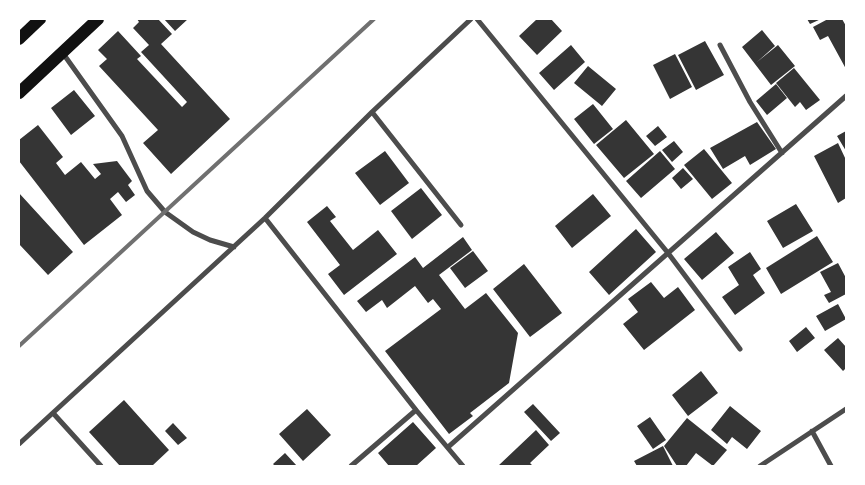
<!DOCTYPE html>
<html>
<head>
<meta charset="utf-8">
<style>
	body { margin:0 }
	#map { position:relative; width:865px; height:485px; overflow:hidden; background:#fff; font-family:Roboto,sans-serif }
	canvas { display:block }
	.frame { position:absolute; inset:0; border:20px solid #fff; pointer-events:none }
</style>
</head>
<body>
<div id="map">
<canvas width="865" height="485"></canvas>
<div class="frame"></div>
</div>
<script>
const g = document.querySelector('canvas').getContext('2d');
g.lineJoin = 'round';
function paint(path, color) { g.fillStyle = color; g.fill(path, 'evenodd'); }
const poly = rows => new Path2D(rows.map(r => 'M' + r).join(''));
function trace(path, color, width, dash) { g.strokeStyle = color; g.lineWidth = width; g.lineCap = dash ? 'butt' : 'round'; g.setLineDash(dash || []); g.stroke(path); }
paint(poly([
	[137,19,158,19,172,34,161,44,230,119,171,174,143,143,158,130,99,66,107,59,98,50,118,31,141,56,137,59,182,107,187,102,141,52,149,45,133,28,139,22],
	[164,19,188,19,175,31],
	[537,19,551,19,562,31,537,55,519,36],
	[807,19,821,19,810,24],
	[828,19,834,19,835,20,842,19,846,26,846,69,828,36,820,40,813,27],
	[762,30,775,46,757,62,778,45,795,66,771,85,742,47],
	[705,41,724,75,696,90,678,55],
	[571,45,585,62,554,90,539,73],
	[675,54,692,87,670,99,653,65],
	[588,66,616,89,602,106,574,83],
	[794,68,820,100,806,110,800,102,795,107,776,83],
	[776,84,787,98,767,115,756,101],
	[74,90,95,116,71,135,51,108],
	[593,104,613,129,594,144,574,119],
	[626,120,654,154,624,178,596,145],
	[757,122,776,149,750,165,745,156,723,169,710,148],
	[38,125,63,157,56,163,65,175,81,162,95,179,101,174,93,164,117,161,132,181,128,185,135,195,126,202,118,192,110,199,122,215,84,245,19,161,19,140],
	[658,126,667,137,655,146,646,136],
	[846,131,846,151,837,136],
	[674,141,683,152,672,162,662,150],
	[838,143,846,160,846,198,838,203,814,156],
	[704,149,732,183,712,199,684,165],
	[385,151,409,183,380,205,355,173],
	[660,151,675,169,641,198,626,181],
	[683,168,693,179,681,189,672,178],
	[421,188,442,215,412,239,391,211],
	[19,193,73,252,48,275,19,244],
	[593,194,611,216,572,248,555,226],
	[796,204,813,231,783,248,767,221],
	[327,206,336,217,330,221,353,250,378,230,397,254,344,295,328,274,340,265,307,222],
	[636,229,656,252,609,295,589,272],
	[716,232,734,253,702,280,684,259],
	[817,236,833,262,781,294,766,268],
	[463,237,472,250,439,275,465,309,486,293,518,333,509,383,470,413,473,416,449,434,385,351,441,309,433,299,428,303,415,286,387,308,382,300,366,312,357,301,415,257,423,268],
	[473,251,488,271,465,288,450,268],
	[750,252,761,269,753,275,765,293,735,315,722,297,739,285,728,267],
	[838,263,846,278,846,294,829,303,824,295,831,292,820,272],
	[524,264,562,313,530,337,493,289],
	[651,282,664,298,678,287,695,310,644,350,623,324,638,312,628,299],
	[838,304,846,319,825,331,816,316],
	[806,327,815,338,797,352,789,341],
	[838,338,846,347,846,368,843,371,824,350],
	[701,371,718,393,688,416,672,395],
	[124,400,169,450,152,466,120,466,89,432],
	[533,404,560,433,551,441,524,412],
	[730,406,761,431,747,449,732,437,727,444,711,430],
	[307,409,331,435,303,461,279,434],
	[650,417,666,440,653,449,637,426],
	[687,418,727,450,713,466,696,453,686,466,677,466,664,446],
	[413,422,436,448,416,466,389,466,378,453],
	[173,423,187,438,178,445,165,431],
	[536,430,549,445,530,463,533,466,498,466],
	[663,446,673,466,637,466,634,461],
	[285,453,297,466,275,466,273,464]
]), '#353535');
trace(poly([
	[477,19,668,253,740,349],
	[720,45,750,102,782,153],
	[62,52,122,136,147,191,165,212,193,232,210,240,234,247],
	[372,112,461,225],
	[265,218,416,410,463,466],
	[53,413,101,466],
	[812,431,831,466],
	[19,444,265,218,372,112,471,19],
	[448,447,846,96],
	[351,466,416,410],
	[760,466,846,409]
]), '#4c4c4c', 5);
trace(poly([
	[19,39,40,19],
	[19,93,98,19]
]), '#111', 12);
trace(poly([
	[19,346,374,19]
]), '#707070', 4);
</script>
</body>
</html>
